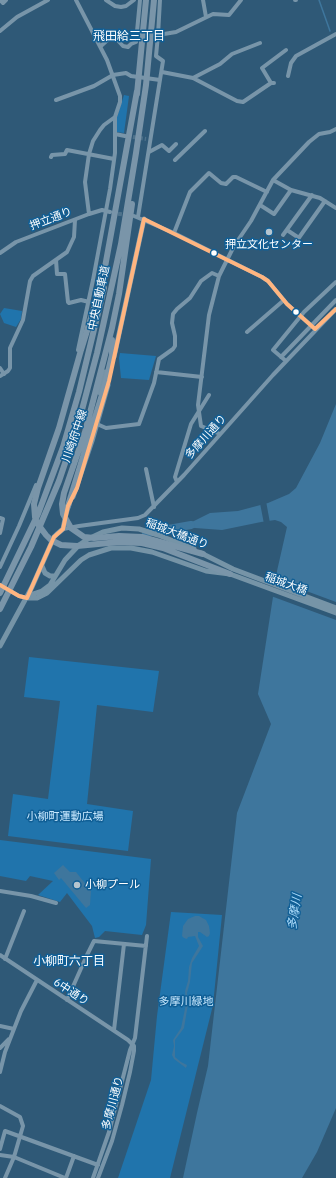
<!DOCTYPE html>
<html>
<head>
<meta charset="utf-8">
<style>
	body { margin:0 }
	canvas { display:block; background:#2f5977 }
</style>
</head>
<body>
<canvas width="336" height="1178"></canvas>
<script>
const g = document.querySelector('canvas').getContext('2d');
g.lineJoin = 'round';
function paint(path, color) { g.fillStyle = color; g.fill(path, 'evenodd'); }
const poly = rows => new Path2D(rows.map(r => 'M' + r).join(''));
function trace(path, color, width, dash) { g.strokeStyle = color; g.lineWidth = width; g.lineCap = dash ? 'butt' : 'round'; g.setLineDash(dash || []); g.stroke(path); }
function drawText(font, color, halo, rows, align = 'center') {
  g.font = font + ' "IBM Plex Sans","Noto Sans JP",sans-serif'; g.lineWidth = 3; g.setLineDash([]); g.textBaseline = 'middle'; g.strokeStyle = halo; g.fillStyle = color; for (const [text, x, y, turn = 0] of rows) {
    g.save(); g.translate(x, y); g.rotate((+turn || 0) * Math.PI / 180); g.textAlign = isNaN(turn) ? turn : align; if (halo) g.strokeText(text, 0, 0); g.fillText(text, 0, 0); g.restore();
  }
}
paint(poly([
	[124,95,129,96,124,133,117,132,117,117],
	[4,308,22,311,21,319,16,327,4,323,0,314],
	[120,353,156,356,149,380,121,378,119,358],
	[29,657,159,671,153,712,97,705,87,804,133,811,128,851,8,836,13,794,48,799,60,701,24,697],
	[0,840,151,859,146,925,142,935,105,931,99,937,95,938,92,926,67,893,60,902,38,895,53,881,30,876,26,881,0,876],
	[171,912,222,915,213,1005,170,1178,118,1178,151,1080,157,1016]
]), '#2074ac');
paint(poly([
	[336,404,336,1108,317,1152,302,1178,183,1178,197,1113,208,1066,237,813,271,724,258,694,277,571,287,527,281,522,275,520,261,522,222,530,182,527,210,513,238,511,268,503,289,494,296,488,320,443],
	[63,865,70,872,76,872,91,891,90,905,86,908,61,878,59,880,54,873],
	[195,916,199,916,206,920,209,926,210,933,209,936,207,937,200,932,198,932,198,937,203,946,192,963,190,982,187,993,188,1004,184,1028,175,1040,175,1057,181,1062,187,1065,186,1068,174,1059,172,1055,174,1046,173,1040,181,1028,186,1004,185,991,188,981,189,967,192,958,199,946,195,936,188,937,187,939,184,938,182,936,183,926,188,919]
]), '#3e769d');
paint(poly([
	[266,501,270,523,264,524,260,503],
	[274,579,336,602,336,620,271,596]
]), '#2f5977');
trace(poly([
	[319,0,330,31]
]), '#3e769d', 1.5);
trace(poly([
	[146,533,191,525]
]), '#3e769d', 8);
trace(poly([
	[127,136,146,139],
	[112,213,127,215]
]), '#4e728b', 4, [4, 2]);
trace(poly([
	[0,0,3,3,6,0],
	[76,0,107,60,120,96,120,102,115,117,115,153,110,189,93,280,78,350],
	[106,0,115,6,121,7,126,6,134,0],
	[160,0,158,35,176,32,213,14,229,15,241,0],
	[203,0,206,17],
	[295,0,296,0],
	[0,31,17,17,48,0],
	[101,46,113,35,123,46,128,47,131,44,136,42,140,0],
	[162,72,193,78,237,101,243,102,271,83,274,83],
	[288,76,291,63,296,56,336,34],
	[193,78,220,64,232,54,260,43],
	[271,83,262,68,286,50],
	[56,100,94,86,113,75,126,73,131,76,160,80],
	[115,134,125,136],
	[149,152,162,145,169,151,176,144],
	[51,157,52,155,65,154,67,150,114,159],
	[175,160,205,131],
	[273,180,291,190,320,198,336,208],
	[260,205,274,214,291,190],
	[89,214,85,182,89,154,93,141,100,130,104,125,115,117],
	[134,216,174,233,262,277,268,281,287,304,315,329],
	[138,217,163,61,156,56,158,35],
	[287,230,299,238],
	[174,233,190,192,209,173,221,183,226,184,233,177,236,177,267,192],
	[283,235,312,195],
	[298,239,325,201],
	[0,253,16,242,89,214,102,210,110,212],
	[56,260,57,274,65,274,68,302,69,303,81,300,89,302],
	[247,332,284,300],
	[281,357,336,300],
	[286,361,273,350,304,312,336,282],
	[0,368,4,374],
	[156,372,202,377],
	[0,376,8,371,10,368,10,348,23,320,30,281,33,276,67,252,74,237,75,220],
	[97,424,106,428,139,424,154,383,159,359,173,349,175,346,175,336,172,323,173,314,177,309,190,298,201,281,212,273,219,276],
	[220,434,201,426,198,405,209,315,219,276,234,246,251,221,273,180,309,142,319,134,330,132,336,129],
	[146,469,154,507],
	[177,482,175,477,191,424,209,395],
	[0,518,3,519,0,533],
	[63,529,79,526,138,518,145,515,184,475,273,375,336,309],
	[0,567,19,526,36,485],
	[0,585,19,596,27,598],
	[0,891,31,896,56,903],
	[0,955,128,1040,134,1046,134,1051,130,1072,122,1105,112,1141,98,1178],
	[5,959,24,911],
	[67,1000,87,955,94,941,146,946],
	[0,1026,14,1029],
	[114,1030,124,944],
	[0,1048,9,1039],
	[0,1072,5,1052,21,1011,37,980],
	[0,1106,20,1117,23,1126,14,1157,5,1178],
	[0,1149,5,1131,98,1165],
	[0,1155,14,1157,65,1178],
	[66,1178,74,1156],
	[93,1178,109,1132,130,1050,135,1038,147,936]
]), '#7895a9', 4);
trace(poly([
	[114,357,144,219],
	[100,393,105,372],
	[73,497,92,441,108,385],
	[63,529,66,514,69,504],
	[201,553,233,569,336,608],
	[42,566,45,573,50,576,55,576],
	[27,598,33,594,42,591,50,585,65,560,79,545,88,539,103,532,122,528,139,529,158,535,194,549],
	[27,598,37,598,47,593,81,560,89,555,111,548,131,548,152,552,206,571,230,574,336,613],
	[0,646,32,587,54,537,57,534,63,529]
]), '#7694a7', 5);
trace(poly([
	[137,91,105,267,100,289,81,350,59,428,38,488,34,504,35,517,37,523,46,535,51,540,61,545,77,546,119,542,142,543,163,548,230,574],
	[137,94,146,0],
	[132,204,119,294,112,328,85,432,64,493,62,504,63,514,71,528,84,537,94,538,119,536,142,537,203,554],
	[68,506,105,385,112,355,112,340],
	[0,593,38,514,63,447,79,392,104,288],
	[0,609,31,547,59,481,78,425,97,353,121,244,136,153,146,85,154,0]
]), '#7a95a9', 6);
trace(poly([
	[63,529,68,506,77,488,109,381,144,219,262,277,268,281,287,304,315,329,336,309],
	[0,585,19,596,27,598,54,537,63,529]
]), '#ffb580', 4);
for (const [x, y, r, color] of [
	[269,232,4,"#b6c5cf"],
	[214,253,3.5,"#fff"],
	[296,312,3.5,"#fff"],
	[77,885,4,"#b6c5cf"]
]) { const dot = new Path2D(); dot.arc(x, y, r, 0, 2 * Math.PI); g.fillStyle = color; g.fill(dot); trace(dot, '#105f96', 1.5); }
drawText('11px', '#fff', '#105f96', [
	["押立通り",51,219,-21],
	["中央自動車道",99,298,-78],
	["川崎府中線",75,436,-71],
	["多摩川通り",206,437,-48],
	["稲城大橋通り",177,534,21],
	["稲城大橋",286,584,20],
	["6中通り",71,992,33],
	["多摩川通り",113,1103,-75]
]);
drawText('11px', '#fff', '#105f96', [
	["押立文化センター",269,245],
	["小柳プール",85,885,"left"]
]);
drawText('11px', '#c7e8fe', '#105f96', [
	["小柳町運動広場",65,817],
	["多摩川緑地",186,1002]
]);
drawText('12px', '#fff', '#105f96', [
	["飛田給三丁目",129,37],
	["小柳町六丁目",69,962]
]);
drawText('italic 12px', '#acdcfb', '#105f96', [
	["多摩川",295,912,-81]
]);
</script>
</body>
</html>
